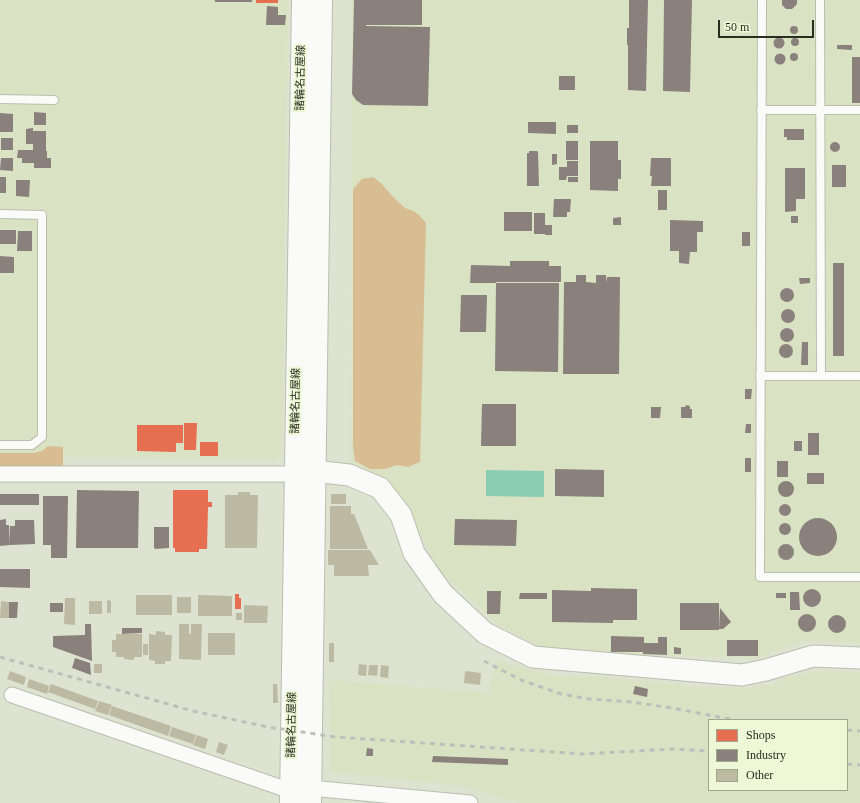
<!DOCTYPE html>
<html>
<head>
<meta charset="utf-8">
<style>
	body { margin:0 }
	#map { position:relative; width:860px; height:803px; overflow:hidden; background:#dee2d1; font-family:"Times New Roman",serif }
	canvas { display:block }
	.legend { position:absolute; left:708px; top:719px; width:140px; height:72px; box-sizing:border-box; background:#eef8d6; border:1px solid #9fa78d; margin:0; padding:5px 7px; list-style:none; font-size:12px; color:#292d20 }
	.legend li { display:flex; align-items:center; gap:8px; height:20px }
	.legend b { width:20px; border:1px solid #9fa78d }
	.scale { position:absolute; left:718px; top:20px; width:96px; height:18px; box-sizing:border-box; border:2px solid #292d20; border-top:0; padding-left:5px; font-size:12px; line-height:14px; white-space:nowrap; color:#292d20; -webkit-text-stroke:3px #eef8d6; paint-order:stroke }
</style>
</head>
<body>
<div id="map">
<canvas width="860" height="803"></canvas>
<ul class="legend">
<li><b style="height:11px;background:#e76f51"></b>Shops</li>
<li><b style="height:11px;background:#8a817c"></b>Industry</li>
<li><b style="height:11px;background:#bcbaa3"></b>Other</li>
</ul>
<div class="scale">50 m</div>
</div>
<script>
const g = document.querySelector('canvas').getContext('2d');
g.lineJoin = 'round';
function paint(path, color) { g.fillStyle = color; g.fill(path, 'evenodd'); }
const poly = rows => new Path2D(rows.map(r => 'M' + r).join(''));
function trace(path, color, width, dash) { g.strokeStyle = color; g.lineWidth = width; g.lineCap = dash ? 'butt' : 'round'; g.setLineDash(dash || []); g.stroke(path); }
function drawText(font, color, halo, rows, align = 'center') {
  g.font = font + ' "Times New Roman","Noto Sans JP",serif'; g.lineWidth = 4; g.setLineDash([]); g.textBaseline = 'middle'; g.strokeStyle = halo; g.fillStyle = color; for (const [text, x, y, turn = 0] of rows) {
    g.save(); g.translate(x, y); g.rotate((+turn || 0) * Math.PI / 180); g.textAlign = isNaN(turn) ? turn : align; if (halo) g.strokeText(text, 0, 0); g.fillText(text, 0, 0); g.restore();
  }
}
paint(poly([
	[0,0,288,0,282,452,276,459,64,457,63,470,0,470],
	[352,0,860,0,860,643,806,641,772,652,760,658,562,653,538,646,497,624,443,575,426,547,411,512,402,498,392,486,381,477,351,463],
	[497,660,551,676,606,677,694,687,751,688,775,684,788,676,825,671,860,672,860,803,521,803,457,785,331,772,329,680,490,693,493,673],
	[709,720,847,720,847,790,709,790]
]), '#dae2c4');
paint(poly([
	[373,177,381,183,393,197,405,208,413,211,419,215,426,223,420,462,408,467,397,465,386,469,370,469,355,461,353,446,353,189,362,179],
	[48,446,63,447,63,470,0,470,0,453,34,453,42,451]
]), '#d8bd93');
paint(poly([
	[486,470,544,471,544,497,486,496]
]), '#89cdb4');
paint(poly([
	[256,0,278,0,278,3,256,3],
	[184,423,197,423,196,450,184,450],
	[137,425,183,425,183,443,176,443,176,452,137,451],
	[200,442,218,442,218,456,200,456],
	[173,490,208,490,208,502,212,502,212,507,208,507,207,549,199,549,199,552,175,552,175,548,173,548],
	[235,594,239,594,239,598,241,598,241,609,235,609]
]), '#e76f51');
paint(poly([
	[215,0,252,0,252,2,215,2],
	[354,0,422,0,422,25,366,25,366,26,430,27,428,106,363,105,356,100,352,94],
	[629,0,648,0,646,91,628,90,628,45,627,45,627,28,629,28],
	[664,0,692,0,690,92,663,91],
	[782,0,797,0,797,4,792,9,786,9,782,5],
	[267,6,278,7,278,15,286,15,285,25,266,25],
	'790 30a4 4 0 1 1 8 0a4 4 0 1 1-8 0Z',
	'773.5 43a5.5 5.5 0 1 1 11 0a5.5 5.5 0 1 1-11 0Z',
	'791 42a4 4 0 1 1 8 0a4 4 0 1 1-8 0Z',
	[837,45,852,45,852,50,837,49],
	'790 57a4 4 0 1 1 8 0a4 4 0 1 1-8 0Z',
	'774.5 59a5.5 5.5 0 1 1 11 0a5.5 5.5 0 1 1-11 0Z',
	[852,57,860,57,860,103,852,103],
	[559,76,575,76,575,90,559,90],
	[34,112,46,113,46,125,34,125],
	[0,113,13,114,13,132,0,132],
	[528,122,556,122,556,134,528,133],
	[567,125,578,125,578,133,567,133],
	[33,128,33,131,46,131,46,151,47,151,47,158,51,158,51,168,34,168,34,163,22,163,22,158,17,158,18,150,33,150,33,144,26,144,26,129],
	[784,129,804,129,804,140,787,140,787,137,784,137],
	[1,138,13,138,13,150,1,150],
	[566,141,578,141,578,160,566,160],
	[590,141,618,141,618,160,621,160,621,179,618,179,618,191,590,190],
	'830 147a5 5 0 1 1 10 0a5 5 0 1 1-10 0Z',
	[529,151,537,151,538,152,539,186,527,186,527,153,529,153],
	[552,154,557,154,557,164,552,165],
	[1,158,13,158,13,171,0,170],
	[651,158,671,158,671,186,651,186,652,176,650,176],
	[567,161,578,161,578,176,567,176,566,180,559,180,559,167,567,167],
	[832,165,846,165,846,187,832,187],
	[785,168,805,168,805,199,796,199,796,211,785,212],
	[0,177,6,177,6,193,0,193],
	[568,177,578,177,578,182,568,182],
	[16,180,30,180,29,197,16,196],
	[658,190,667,190,667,210,658,210],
	[554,199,571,199,570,212,567,212,567,217,553,217],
	[504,212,532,212,532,231,504,231],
	[534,213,545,213,545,234,534,234],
	[791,216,798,216,798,223,791,223],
	[621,217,621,225,613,225,613,218],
	[670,220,703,221,703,232,697,232,697,252,690,252,689,264,679,263,679,251,670,251],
	[545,225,552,225,552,235,545,235],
	[0,230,16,230,16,244,0,244],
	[18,231,32,231,32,251,17,251],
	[742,232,750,232,750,246,742,246],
	[0,256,14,257,14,273,0,273],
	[510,261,549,261,549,266,561,266,561,282,496,282,496,283,470,283,471,265,510,266],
	[833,263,844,263,844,356,833,356],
	[576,275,586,275,586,282,596,283,596,275,606,275,606,283,607,277,620,277,619,374,563,374,564,282,576,282],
	[799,278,810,278,810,283,800,284],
	[496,283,559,283,558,372,495,371],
	'780 295a7 7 0 1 1 14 0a7 7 0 1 1-14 0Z',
	[461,295,487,295,486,332,460,332],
	'781 316a7 7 0 1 1 14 0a7 7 0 1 1-14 0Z',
	'780 335a7 7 0 1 1 14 0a7 7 0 1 1-14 0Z',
	[802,342,808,342,808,365,801,365],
	'779 351a7 7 0 1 1 14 0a7 7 0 1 1-14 0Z',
	[745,389,752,389,751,399,745,399],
	[482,404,516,404,516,446,481,446],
	[686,405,690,406,690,409,692,409,692,418,681,418,681,407,685,407],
	[651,407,661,407,660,418,651,418],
	[746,424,751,424,751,433,745,433],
	[808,433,819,433,819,455,808,455],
	[794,441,802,441,802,451,794,451],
	[745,458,751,458,751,472,745,472],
	[777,461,788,461,788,477,777,477],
	[555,469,604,470,604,497,555,496],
	[807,473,824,473,824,484,807,484],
	'778 489a8 8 0 1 1 16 0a8 8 0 1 1-16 0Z',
	[77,490,139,491,138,548,76,548],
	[0,494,39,494,39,505,0,505],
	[43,496,68,496,67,558,51,558,51,545,43,545],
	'779 510a6 6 0 1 1 12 0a6 6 0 1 1-12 0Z',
	'799 537a19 19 0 1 1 38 0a19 19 0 1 1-38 0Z',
	[6,519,6,525,9,525,10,545,0,546,0,520],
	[455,519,517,520,516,546,454,545],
	[15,520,34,520,35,544,10,545,10,526,15,526],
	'779 529a6 6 0 1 1 12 0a6 6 0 1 1-12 0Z',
	[154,527,169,527,169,548,155,549,154,547],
	'778 552a8 8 0 1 1 16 0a8 8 0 1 1-16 0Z',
	[0,569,30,569,30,588,0,587],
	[591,588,637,589,637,620,613,620,613,623,552,622,552,590,591,591],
	'803 598a9 9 0 1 1 18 0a9 9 0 1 1-18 0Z',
	[487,591,501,591,500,614,487,614],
	[790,592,799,592,800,610,790,610],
	[520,593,547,593,547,599,519,599],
	[776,593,786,593,786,598,776,598],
	[9,602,18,602,17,618,9,618],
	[50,603,63,603,63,612,50,612],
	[680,603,719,603,719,630,680,630],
	[720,608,731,622,723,629,719,629],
	'798 623a9 9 0 1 1 18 0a9 9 0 1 1-18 0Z',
	'828 624a9 9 0 1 1 18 0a9 9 0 1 1-18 0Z',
	[85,624,91,624,92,661,53,647,53,636,85,635],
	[122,628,142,628,142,633,122,634],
	[611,636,644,637,644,643,658,643,658,637,667,637,667,655,643,654,643,652,611,652],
	[727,640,758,640,758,656,727,656],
	[674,647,681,648,681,654,674,654],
	[75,658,90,663,91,675,72,668],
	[635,686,648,689,647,697,633,694],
	[367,748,373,749,373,756,366,756],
	[433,756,508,759,508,765,432,762]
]), '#8a817c');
paint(poly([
	[238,492,250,492,250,495,258,495,257,548,225,548,225,495,238,495],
	[331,494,346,494,346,504,331,504],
	[330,506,351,506,351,514,354,514,368,549,330,549],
	[328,550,370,550,379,565,368,565,369,576,334,576,334,565,328,565],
	[136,595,172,595,172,615,136,615],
	[198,595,232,596,232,616,198,616],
	[177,597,191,597,191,613,177,613],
	[65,598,75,598,75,625,64,624],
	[107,600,111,601,111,613,107,613],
	[1,601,9,602,9,618,0,618],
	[89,601,102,601,102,614,89,614],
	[244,605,268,606,267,623,244,623],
	[236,613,242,613,242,620,236,620],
	[179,624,189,624,189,634,191,634,191,624,202,624,201,660,179,659],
	[156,631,165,632,165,635,172,635,171,661,165,661,165,664,155,664,155,661,149,660,149,634,156,635],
	[208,633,235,633,235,655,208,655],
	[116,634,142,634,142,657,134,657,134,660,124,659,124,657,116,657,116,652,112,652,112,640,116,640],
	[329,643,334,643,334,662,329,662],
	[143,644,148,644,148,655,143,655],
	[94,664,102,664,102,673,94,673],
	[359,664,367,665,366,676,358,675],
	[369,665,378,665,377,676,368,675],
	[381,665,389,666,388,678,380,677],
	[10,671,26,677,24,685,7,679],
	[465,671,481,673,480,685,464,683],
	[29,679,49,686,47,694,27,687],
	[51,684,98,701,95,709,48,692],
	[273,684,277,684,278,703,273,703],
	[99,701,112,705,108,715,95,711],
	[112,706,171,726,168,736,109,715],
	[172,727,196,735,193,744,169,736],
	[197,735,208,739,205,749,193,745],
	[219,742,228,745,224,755,216,752]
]), '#bcbaa3');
const lane = poly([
	[762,0,760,577,860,577],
	[820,0,821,376],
	[0,99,54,100],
	[761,110,860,110],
	[0,214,42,215,42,437,32,445,0,445],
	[760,376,860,376]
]);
const street = poly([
	[0,474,295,474],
	[12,695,291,791],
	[310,788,470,803]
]);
const secondary = poly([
	[297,474,314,471,349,475,380,488,401,515,414,553,443,594,485,633,533,657,742,675,766,670,813,656,860,658]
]);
const primary = poly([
	[291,803,303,0],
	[310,803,321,0]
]);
trace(lane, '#babeaf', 10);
trace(street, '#babeaf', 17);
trace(secondary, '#babeaf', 23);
trace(primary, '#babeaf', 24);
trace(lane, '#fafbf8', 8);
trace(street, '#fafbf8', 15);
trace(secondary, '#fafbf8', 21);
trace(primary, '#fafbf8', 22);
trace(poly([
	[0,657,193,711,268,727,336,737,583,754,673,749,709,751],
	[484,661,521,680,561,694,589,699,632,702,672,708,735,720],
	[847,730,860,731],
	[847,764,860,765]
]), '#bebfba', 3, [5, 5]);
drawText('11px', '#292d20', '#eef8d6', [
	["諸輪名古屋線",301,78,-89],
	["諸輪名古屋線",296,401,-89],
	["諸輪名古屋線",292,725,-89]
]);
</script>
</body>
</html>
